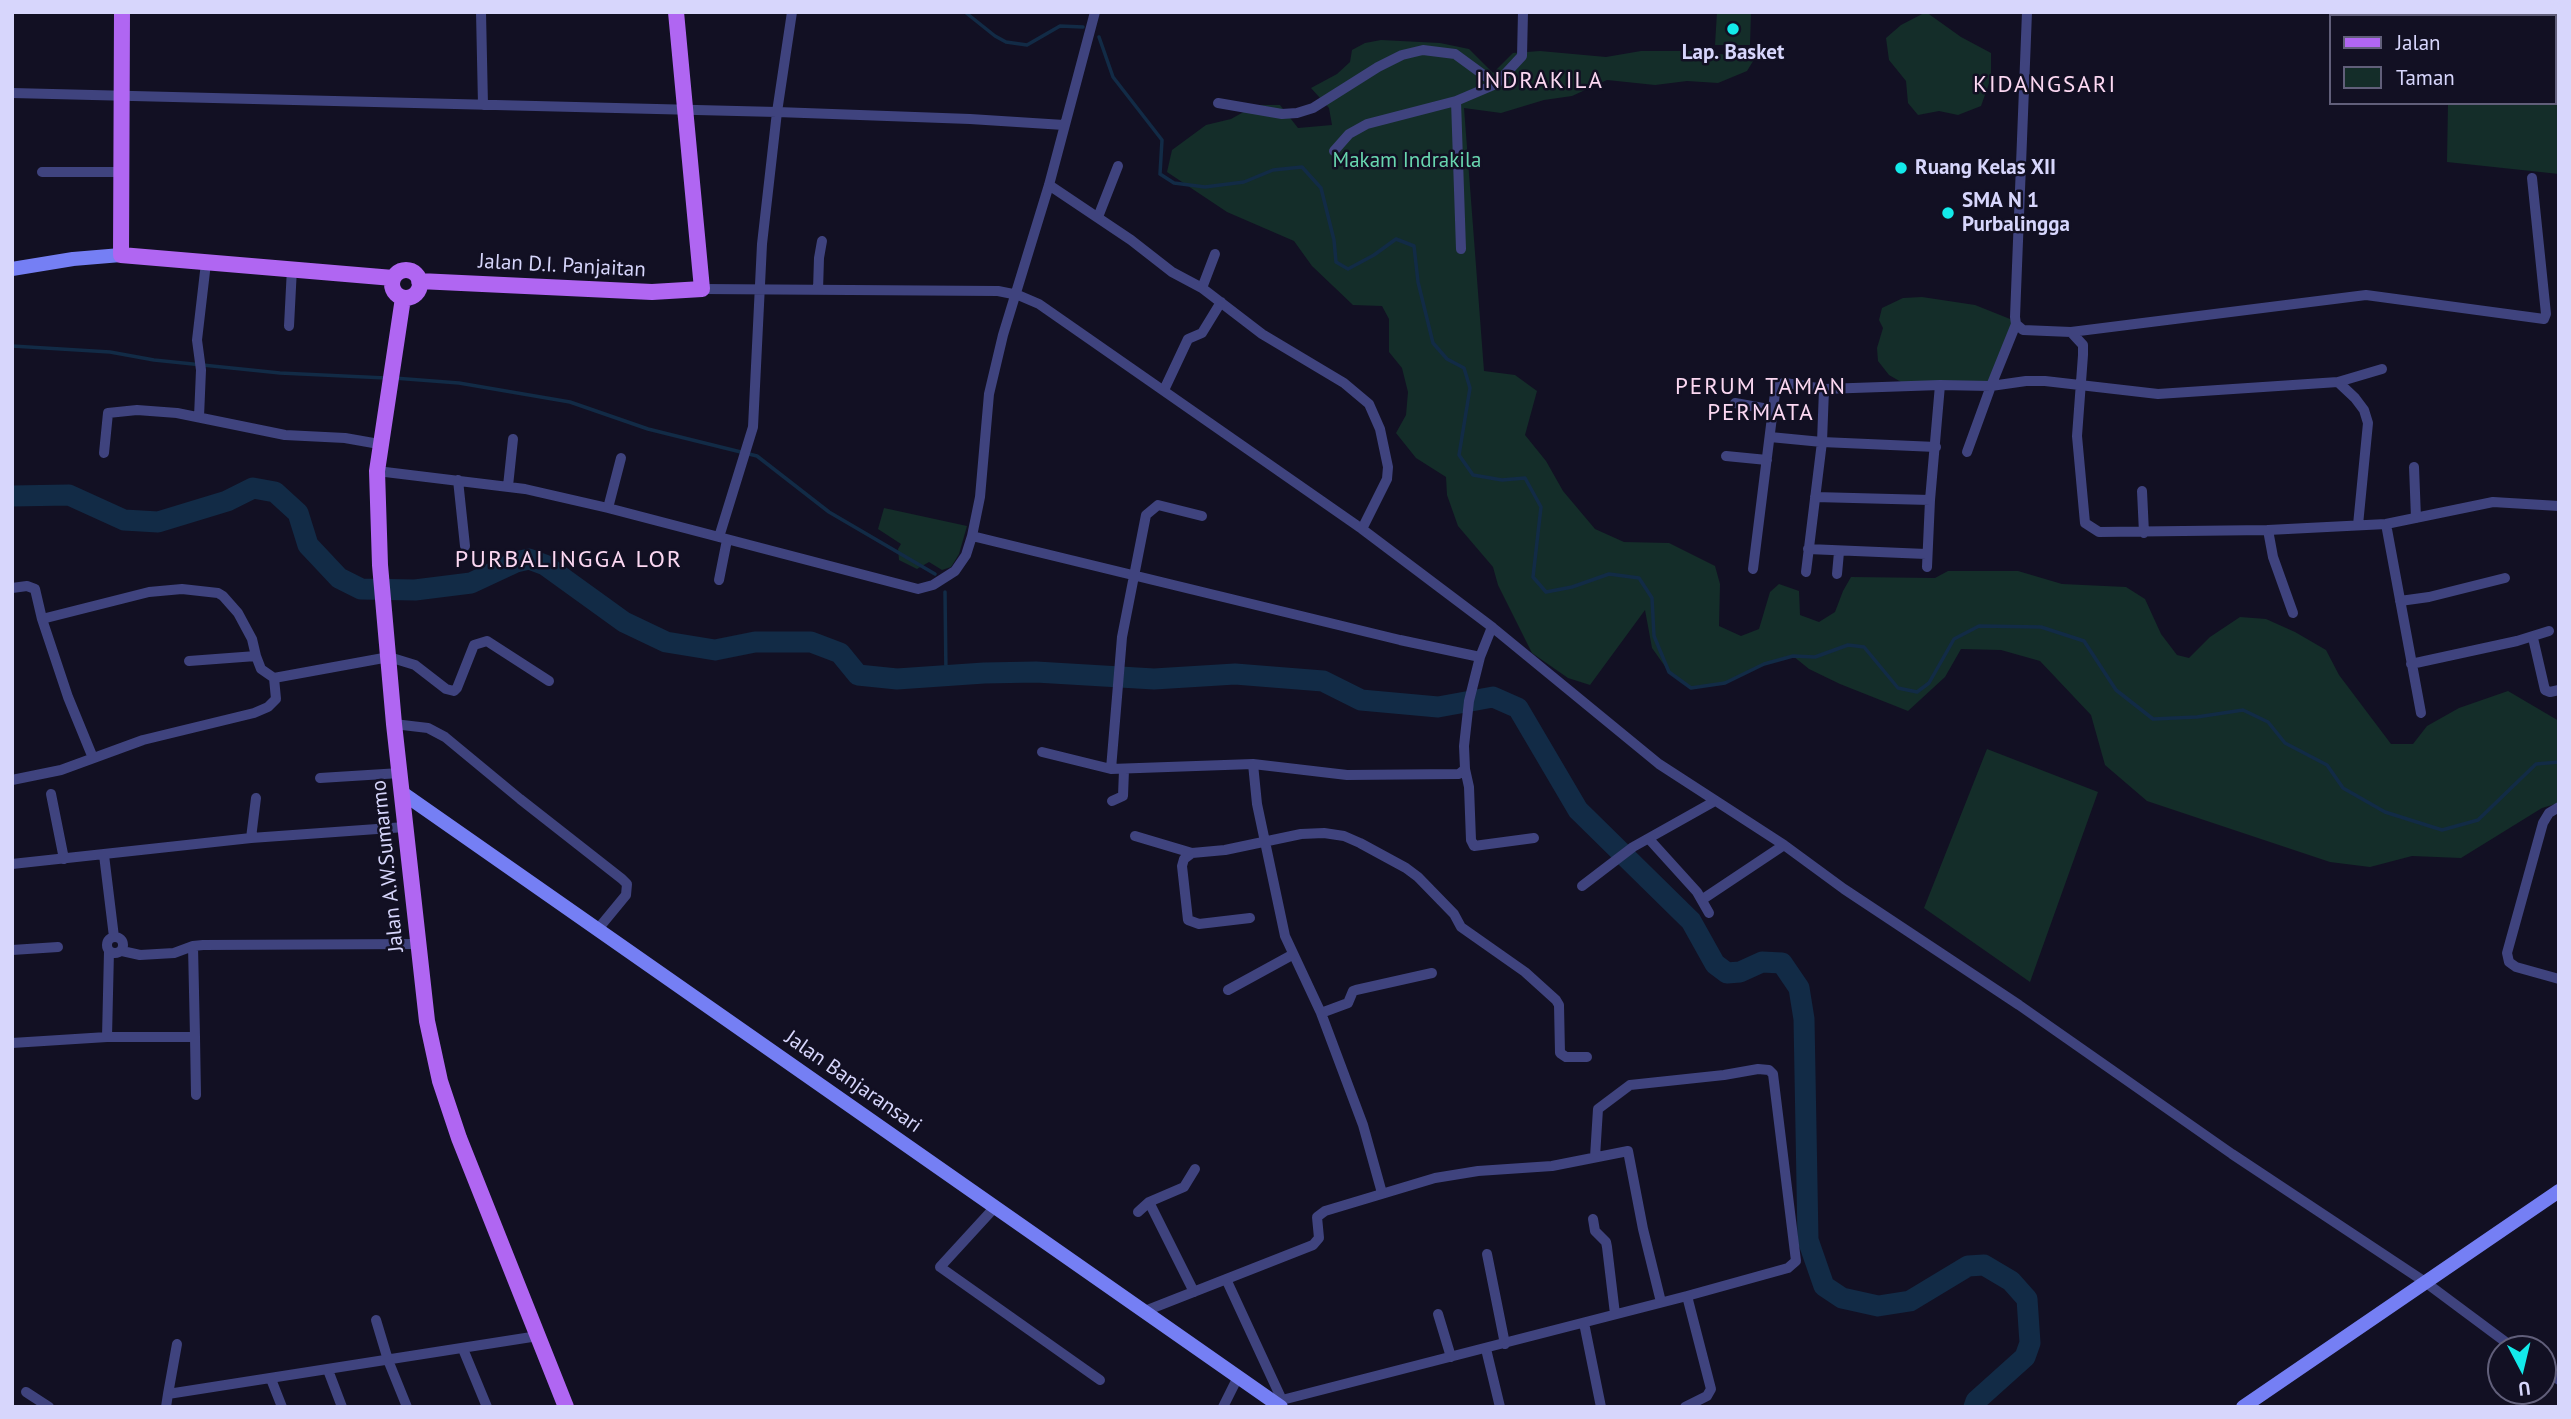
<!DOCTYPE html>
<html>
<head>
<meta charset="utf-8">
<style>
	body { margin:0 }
	#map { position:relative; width:2571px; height:1419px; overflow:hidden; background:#121023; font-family:"PT Sans",sans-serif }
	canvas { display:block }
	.frame { position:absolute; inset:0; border:14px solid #d7d6fc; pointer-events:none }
	.legend { position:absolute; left:2329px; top:14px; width:228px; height:91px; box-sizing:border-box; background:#121023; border:2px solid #615f7a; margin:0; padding:9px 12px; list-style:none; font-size:21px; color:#d7d6fc }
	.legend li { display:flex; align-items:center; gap:14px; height:35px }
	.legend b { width:35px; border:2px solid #615f7a }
	.north { position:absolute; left:2487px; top:1335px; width:70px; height:70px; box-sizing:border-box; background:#121023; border:2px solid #615f7a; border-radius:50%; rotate:173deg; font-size:19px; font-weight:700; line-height:28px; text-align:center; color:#d7d6fc }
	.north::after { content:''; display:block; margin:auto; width:24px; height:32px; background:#13eaea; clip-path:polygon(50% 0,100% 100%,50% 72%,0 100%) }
</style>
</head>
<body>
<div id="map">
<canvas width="2571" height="1419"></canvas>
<div class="frame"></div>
<ul class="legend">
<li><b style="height:9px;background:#b066f2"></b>Jalan</li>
<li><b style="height:19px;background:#142d29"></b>Taman</li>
</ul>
<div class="north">U</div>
</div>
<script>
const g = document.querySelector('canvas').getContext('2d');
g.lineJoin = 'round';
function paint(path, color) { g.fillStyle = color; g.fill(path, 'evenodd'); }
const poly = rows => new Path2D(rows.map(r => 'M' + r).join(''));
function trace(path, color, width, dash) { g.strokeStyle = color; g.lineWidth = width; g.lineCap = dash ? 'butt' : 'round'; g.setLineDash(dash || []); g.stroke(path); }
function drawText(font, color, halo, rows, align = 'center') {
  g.font = font + ' "PT Sans",sans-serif'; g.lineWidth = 5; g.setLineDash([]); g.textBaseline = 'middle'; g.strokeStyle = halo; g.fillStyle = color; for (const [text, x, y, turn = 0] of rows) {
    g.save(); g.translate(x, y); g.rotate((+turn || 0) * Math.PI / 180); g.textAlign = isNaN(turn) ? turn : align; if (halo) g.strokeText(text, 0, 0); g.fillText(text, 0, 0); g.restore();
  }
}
paint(poly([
	[1717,12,1751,12,1750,45,1715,45],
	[1926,12,1961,37,1991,53,1991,78,1981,106,1958,115,1939,111,1918,115,1908,103,1906,81,1889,60,1886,38,1901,25],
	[2449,12,2559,12,2559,174,2447,162,2448,103,2555,103,2555,16,2449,16],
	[1381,40,1440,43,1469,49,1493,73,1513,53,1540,51,1606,57,1641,51,1693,51,1755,58,1747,71,1718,83,1687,81,1655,85,1607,80,1572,96,1544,100,1501,113,1464,108,1484,371,1515,375,1537,391,1525,435,1546,461,1563,491,1595,529,1624,542,1669,543,1715,566,1720,584,1719,626,1741,636,1759,629,1770,592,1779,584,1799,591,1800,615,1819,622,1835,612,1843,591,1851,577,1935,578,1948,571,2018,571,2062,584,2126,587,2145,599,2161,634,2177,655,2189,658,2210,637,2240,617,2266,619,2295,632,2326,650,2339,675,2391,744,2413,744,2427,726,2459,708,2508,691,2559,721,2559,803,2542,808,2461,858,2412,856,2370,867,2330,862,2147,801,2105,765,2091,715,2040,661,2001,650,1961,649,1945,677,1908,711,1840,684,1809,669,1793,656,1764,664,1725,683,1691,688,1669,672,1652,648,1645,610,1590,685,1568,678,1532,653,1498,585,1493,567,1458,526,1447,495,1446,477,1416,458,1396,433,1406,415,1408,392,1402,368,1389,352,1389,319,1382,306,1353,305,1312,266,1294,241,1227,212,1167,172,1172,150,1206,125,1231,119,1256,105,1280,105,1298,128,1332,125,1329,108,1311,88,1337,74,1350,62,1352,50,1365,43],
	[1922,297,1975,305,2015,321,1991,386,1908,386,1889,375,1878,361,1877,348,1883,328,1879,320,1882,308,1903,298],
	[884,508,967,526,959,554,951,567,942,570,929,562,917,569,899,560,898,549,901,544,878,529],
	[1987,749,2098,792,2030,982,1924,908]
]), '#142d29');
trace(poly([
	[965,12,995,36,1006,42,1027,45,1060,26,1083,27],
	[1099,37,1113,77,1162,140,1160,174,1174,183,1205,187,1244,182,1273,170,1302,167,1321,188,1334,240,1336,262,1348,269,1374,255,1396,239,1414,246,1418,282,1433,343,1447,359,1464,368,1470,388,1459,455,1473,475,1502,480,1525,478,1541,507,1533,577,1546,592,1572,587,1609,574,1639,578,1652,598,1654,636,1669,672,1691,688,1725,683,1764,664,1793,656,1815,657,1848,645,1864,647,1898,688,1917,692,1929,683,1954,639,1979,626,2041,627,2084,641,2116,690,2153,719,2197,717,2243,710,2268,722,2285,743,2327,765,2343,788,2385,812,2442,830,2478,820,2536,764,2559,762],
	[12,346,110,352,154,360,280,373,386,378],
	[394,378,459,383,570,402,648,429,757,456,829,512,935,574],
	[945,592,946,675]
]), '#122b46', 3.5);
trace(poly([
	[12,496,69,495,124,520,158,522,227,501,253,488,275,492,298,513,308,545,339,578,361,589,415,590,471,583,516,562,529,559,545,565,624,622,666,642,715,650,755,642,811,642,840,653,858,675,897,679,984,673,1036,672,1154,679,1235,674,1323,681,1361,700,1438,707,1493,697,1518,708,1578,810,1691,921,1715,964,1727,973,1740,972,1762,962,1782,963,1799,988,1804,1019,1808,1240,1824,1286,1842,1298,1878,1306,1910,1301,1968,1266,1984,1265,2011,1281,2027,1299,2030,1343,2025,1357,1976,1401,1974,1407]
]), '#122b46', 21);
trace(poly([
	[481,12,483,105],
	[2027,12,2015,317,2016,324,2023,330,2071,332,2366,295,2544,319,2546,314,2532,178],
	[12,93,777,112,970,119,1064,125],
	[1456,101,1461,249],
	[1218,103,1282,114,1297,113,1313,108,1378,67,1402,55,1423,50,1455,54,1496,84],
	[1334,151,1349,134,1367,124,1456,101,1496,84,1522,56,1523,12],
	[42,172,121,172],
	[1049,185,1131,240,1172,272,1202,288,1262,334,1344,383,1369,404,1380,429,1388,467,1387,479,1362,529],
	[1098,217,1118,166],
	[1202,288,1215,254],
	[702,289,998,291,1018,295,1039,304,1362,529,1492,627,1659,764,1784,845,1844,889,2019,1005,2232,1154,2425,1282,2515,1349],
	[818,290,819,258,822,241],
	[289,326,292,268],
	[2071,332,2083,345,2083,355,2077,436,2085,523,2099,532,2268,530,2386,524,2493,502,2559,506],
	[2338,382,2355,398,2364,410,2368,423,2358,525],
	[1164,390,1188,339,1202,333,1221,302],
	[1735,403,1774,410],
	[199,417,201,370,197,340,206,263],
	[1770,437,1822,442,1936,447],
	[1967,452,1991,386,2026,381,2045,381,2158,394,2338,382,2382,369],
	[104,453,108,413,137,410,177,413,285,435,345,438,379,444],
	[1726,456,1767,460],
	[2414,467,2416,518],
	[377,471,525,489,608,508,918,589,933,585,955,571,966,555,972,536,1400,640,1480,657,1469,701,1464,746,1465,769,1459,774,1347,775,1253,764,1257,804,1285,936,1321,1013,1363,1125,1382,1193],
	[458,480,465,546],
	[508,486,513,439],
	[2142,491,2144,533],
	[1815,497,1930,500],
	[608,508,621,458],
	[2386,524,2421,713],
	[2268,530,2273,557,2293,613],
	[972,536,980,497,989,394,1003,335,1049,185,1095,12],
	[719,537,753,427,762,244,777,112,792,12],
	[1808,549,1926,554],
	[1927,567,1930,500,1940,385,1991,386,2016,324],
	[1753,569,1776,385,1785,383,1824,389,1940,385],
	[1806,572,1822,442,1824,389],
	[1837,574,1839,552],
	[719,580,727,540],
	[12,588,27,586,35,589,42,619,149,592,182,589,218,593,223,596,238,613,252,639,256,656],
	[2400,601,2429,597,2505,578],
	[42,619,68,697,93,758],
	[2533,638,2545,690,2550,692,2559,690],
	[1480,657,1492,627],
	[189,661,256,656,261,669,274,678],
	[2411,664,2517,641,2549,631],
	[394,724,428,728,445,737,520,799,622,879,627,884,626,895,598,929],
	[1042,752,1111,769,1253,764],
	[1111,769,1122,637,1146,515,1158,505,1202,516],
	[1465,769,1469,787,1471,840,1474,846,1534,838],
	[320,778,400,773],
	[12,780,61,770,143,740,254,713,268,707,276,699,274,678,389,657,415,665,446,689,454,691,457,688,474,645,487,641,549,681],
	[51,794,64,859],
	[1112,801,1123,796,1124,770],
	[2559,807,2549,813,2543,823,2507,953,2509,962,2516,967,2559,979],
	[1135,836,1192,853,1225,850,1301,834,1324,833,1344,836,1360,843,1406,868,1418,877,1454,914,1461,927,1525,972,1556,1000,1559,1005,1560,1053,1566,1057,1587,1057],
	[251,838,256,798],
	[1649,839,1697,892,1709,913],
	[1192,853,1184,859,1182,866,1188,920,1199,924,1250,918],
	[104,855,114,937],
	[12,864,251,838,405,827],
	[1582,886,1633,847,1715,801],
	[1703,899,1784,845],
	'107 945a8 8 0 1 1 16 0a8 8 0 1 1-16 0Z',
	[12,950,58,947],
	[109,951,107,1037,195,1037,193,946],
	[122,951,140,955,174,953,193,946,203,945,417,944],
	[1228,990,1292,955],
	[1321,1013,1348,1003,1353,991,1356,990,1432,973],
	[195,1037,196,1095],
	[12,1043,107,1037],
	[1149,1202,1194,1292],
	[995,1207,940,1267,1100,1380],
	[1138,1212,1149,1202,1184,1187,1195,1169],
	[1593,1219,1595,1231,1606,1242,1607,1247,1615,1314],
	[1487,1254,1505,1344],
	[1226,1279,1282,1400],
	[1145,1311,1313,1245,1319,1238,1317,1217,1325,1211,1435,1178,1478,1171,1552,1166,1628,1151,1643,1229,1661,1302],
	[1438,1314,1451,1357],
	[376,1320,388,1360,407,1407],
	[1584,1323,1601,1407],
	[463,1349,487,1407],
	[1486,1349,1500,1407],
	[2543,1369,2559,1380],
	[328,1370,342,1407],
	[271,1379,282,1407],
	[26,1392,49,1407],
	[168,1394,177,1344],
	[1277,1403,1282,1400,1687,1296,1788,1268,1796,1261,1773,1074,1769,1070,1758,1069,1724,1075,1630,1085,1598,1109,1595,1157],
	[166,1407,168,1394,538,1336],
	[1223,1407,1238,1377],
	[1685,1407,1707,1396,1711,1389,1687,1296]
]), '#3f437e', 10);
trace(poly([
	[12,269,73,259,121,255],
	[401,792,1281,1407],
	[2243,1407,2559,1191]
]), '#757ff4', 14);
trace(poly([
	[122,12,121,255,393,278],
	'392 284a14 14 0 1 1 28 0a14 14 0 1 1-28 0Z',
	[419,281,652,292,702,289,676,12],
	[403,298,377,471,380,565,394,724,427,1021,440,1081,459,1138,566,1407]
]), '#b066f2', 16);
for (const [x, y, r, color] of [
	[1733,29,7,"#13eaea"],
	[1901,168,7,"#13eaea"],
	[1948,213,7,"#13eaea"]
]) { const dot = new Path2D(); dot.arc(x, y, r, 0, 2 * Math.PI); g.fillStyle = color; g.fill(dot); trace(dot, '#121023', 2.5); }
drawText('bold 21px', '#d7d6fc', '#121023', [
	["Lap. Basket",1733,53,"center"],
	["Ruang Kelas XII",1915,168],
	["SMA N 1",1962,201],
	["Purbalingga",1962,225]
], 'left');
drawText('21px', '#68d6af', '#121023', [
	["Makam Indrakila",1407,161]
]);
drawText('21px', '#d7d6fc', '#121023', [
	["Jalan D.I. Panjaitan",562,266,3],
	["Jalan A.W.Sumarmo",388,866,-96],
	["Jalan Banjaransari",853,1082,35]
]);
g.letterSpacing = '2px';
drawText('23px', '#fcd8f2', '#121023', [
	["INDRAKILA",1540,81],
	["KIDANGSARI",2045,85],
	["PERUM TAMAN",1761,387],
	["PERMATA",1761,413]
]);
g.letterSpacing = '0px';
g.letterSpacing = '2px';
drawText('24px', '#fcd8f2', '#121023', [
	["PURBALINGGA LOR",569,560]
]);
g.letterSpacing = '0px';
</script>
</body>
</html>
